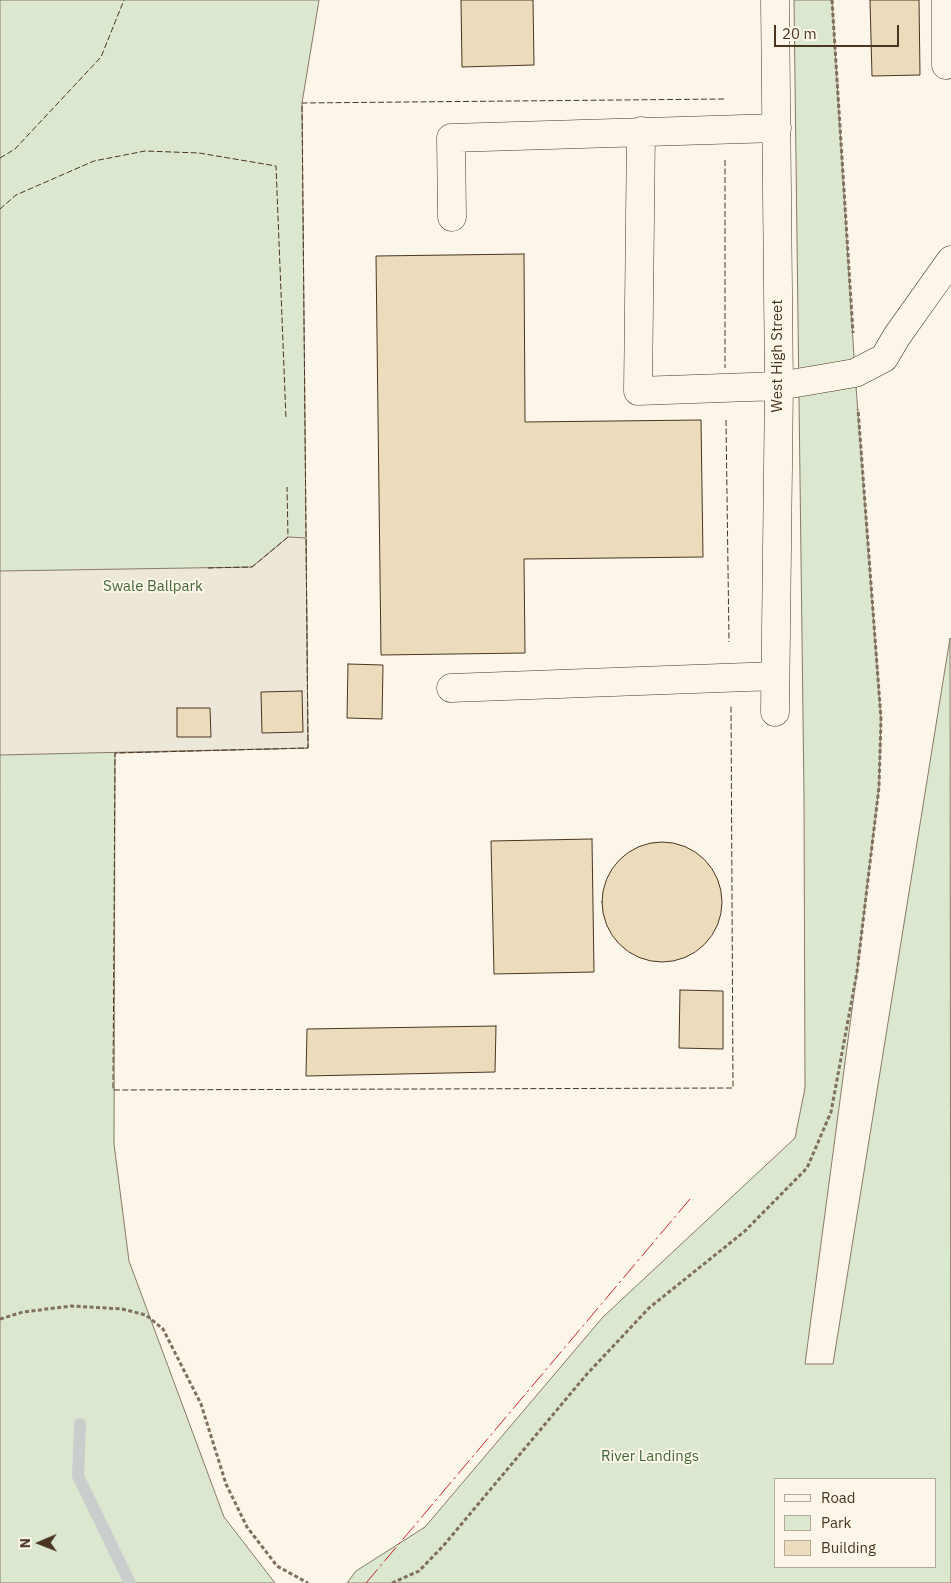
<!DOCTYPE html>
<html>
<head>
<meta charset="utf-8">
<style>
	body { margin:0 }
	#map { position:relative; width:951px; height:1583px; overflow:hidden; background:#fbf6e9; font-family:"IBM Plex Sans",sans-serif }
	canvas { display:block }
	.legend { position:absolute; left:774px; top:1478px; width:162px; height:90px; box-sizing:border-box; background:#fbf6e9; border:1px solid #b4a999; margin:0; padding:6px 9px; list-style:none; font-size:15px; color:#4a3520 }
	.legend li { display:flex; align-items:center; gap:10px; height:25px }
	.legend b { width:25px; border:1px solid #b4a999 }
	.north { position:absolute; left:15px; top:1518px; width:50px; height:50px; -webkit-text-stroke:4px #fbf6e9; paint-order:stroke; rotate:269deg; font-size:14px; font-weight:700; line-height:20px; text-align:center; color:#4a3520 }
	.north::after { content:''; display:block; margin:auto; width:18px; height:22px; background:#4a3520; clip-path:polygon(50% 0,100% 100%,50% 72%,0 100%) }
	.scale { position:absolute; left:774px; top:25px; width:125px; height:22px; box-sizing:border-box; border:2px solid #4a3520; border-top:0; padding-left:6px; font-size:15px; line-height:18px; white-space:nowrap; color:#4a3520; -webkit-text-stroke:4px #fbf6e9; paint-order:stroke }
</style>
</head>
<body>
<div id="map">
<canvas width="951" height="1583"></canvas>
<ul class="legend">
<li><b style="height:6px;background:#fbf6e9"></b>Road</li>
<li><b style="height:14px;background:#dce7d0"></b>Park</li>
<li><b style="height:14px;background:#ecdcbc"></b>Building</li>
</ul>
<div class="north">N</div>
<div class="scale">20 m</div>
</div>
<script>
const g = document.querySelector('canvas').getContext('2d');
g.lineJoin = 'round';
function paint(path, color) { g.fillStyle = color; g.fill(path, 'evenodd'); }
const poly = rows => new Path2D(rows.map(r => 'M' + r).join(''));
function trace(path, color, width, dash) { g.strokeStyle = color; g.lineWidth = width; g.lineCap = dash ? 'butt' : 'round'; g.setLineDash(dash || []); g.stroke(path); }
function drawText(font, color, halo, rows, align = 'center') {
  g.font = font + ' "IBM Plex Sans",sans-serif'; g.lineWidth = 4; g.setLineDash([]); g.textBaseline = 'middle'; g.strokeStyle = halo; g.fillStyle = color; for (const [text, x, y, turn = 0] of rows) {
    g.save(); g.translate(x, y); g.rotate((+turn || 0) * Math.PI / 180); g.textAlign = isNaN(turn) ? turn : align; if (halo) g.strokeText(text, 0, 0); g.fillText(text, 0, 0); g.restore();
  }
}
const green = poly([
	[0,0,319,0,302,103,308,748,115,753,114,1144,129,1261,224,1517,275,1583,0,1583,0,0],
	[794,0,832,0,855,373,881,719,879,787,857,972,805,1364,833,1364,950,638,951,1583,347,1583,356,1571,425,1527,603,1317,795,1138,805,1088,804,796,794,0],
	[775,1479,935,1479,935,1567,775,1567,775,1479]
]);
paint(green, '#dce7d0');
trace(green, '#887966', 1);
const parking = poly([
	[288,537,306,538,308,748,0,755,0,571,252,567,288,537]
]);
paint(parking, '#ede7d9');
trace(parking, '#887966', 1);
trace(poly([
	[80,1424,78,1476,130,1583]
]), '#c9cecd', 12);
const building = poly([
	[461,0,533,0,534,65,462,67,461,0],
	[870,0,919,0,920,75,872,76,870,0],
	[524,254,525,422,701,420,703,557,524,559,525,653,381,655,376,256,524,254],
	[348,664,383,665,382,719,347,718,348,664],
	[302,691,303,732,262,733,261,692,302,691],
	[177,708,210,708,211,737,177,737,177,708],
	[592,839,594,972,494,974,491,841,592,839],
	'602 902a60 60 0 1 1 120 0a60 60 0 1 1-120 0Z',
	[680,990,723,991,723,1049,679,1048,680,990],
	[496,1026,495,1072,306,1076,307,1029,496,1026]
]);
paint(building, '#ecdcbc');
trace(building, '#4a3520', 1);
const minor = poly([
	[775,0,779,386,775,712],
	[946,0,946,65],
	[641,131,638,391,779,386,855,373,884,358,897,336,951,260],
	[452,217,451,138,777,128],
	[451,688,775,676]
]);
trace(minor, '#4a3520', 29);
trace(poly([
	[832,0,853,333],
	[0,1319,23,1312,71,1306,122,1309,146,1315,163,1329,201,1404,226,1484,247,1527,277,1566,308,1583],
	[392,1583,419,1571,444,1545,587,1374,649,1308,745,1231,807,1168,831,1112,857,972,879,787,881,719,858,409]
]), '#7f6f5c', 3, [4, 2.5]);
trace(minor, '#fbf6e9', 28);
trace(poly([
	[724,99,302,103,308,748,115,753,113,1090,733,1088,731,704],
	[0,158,15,149,101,57,124,0],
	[725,160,725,368],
	[0,209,16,195,94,161,145,151,199,153,276,166,286,419],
	[726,420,729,642],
	[208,568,252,567,288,537,287,487]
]), '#4a3520', 1, [6, 2.5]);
trace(poly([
	[366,1583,690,1199]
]), '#c62828', 1, [18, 4, 2.5, 4]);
drawText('15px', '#4a3520', '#fbf6e9', [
	["West High Street",778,356,-90]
]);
drawText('15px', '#436837', '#fbf6e9', [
	["Swale Ballpark",153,587],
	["River Landings",650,1457]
]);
</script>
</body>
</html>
